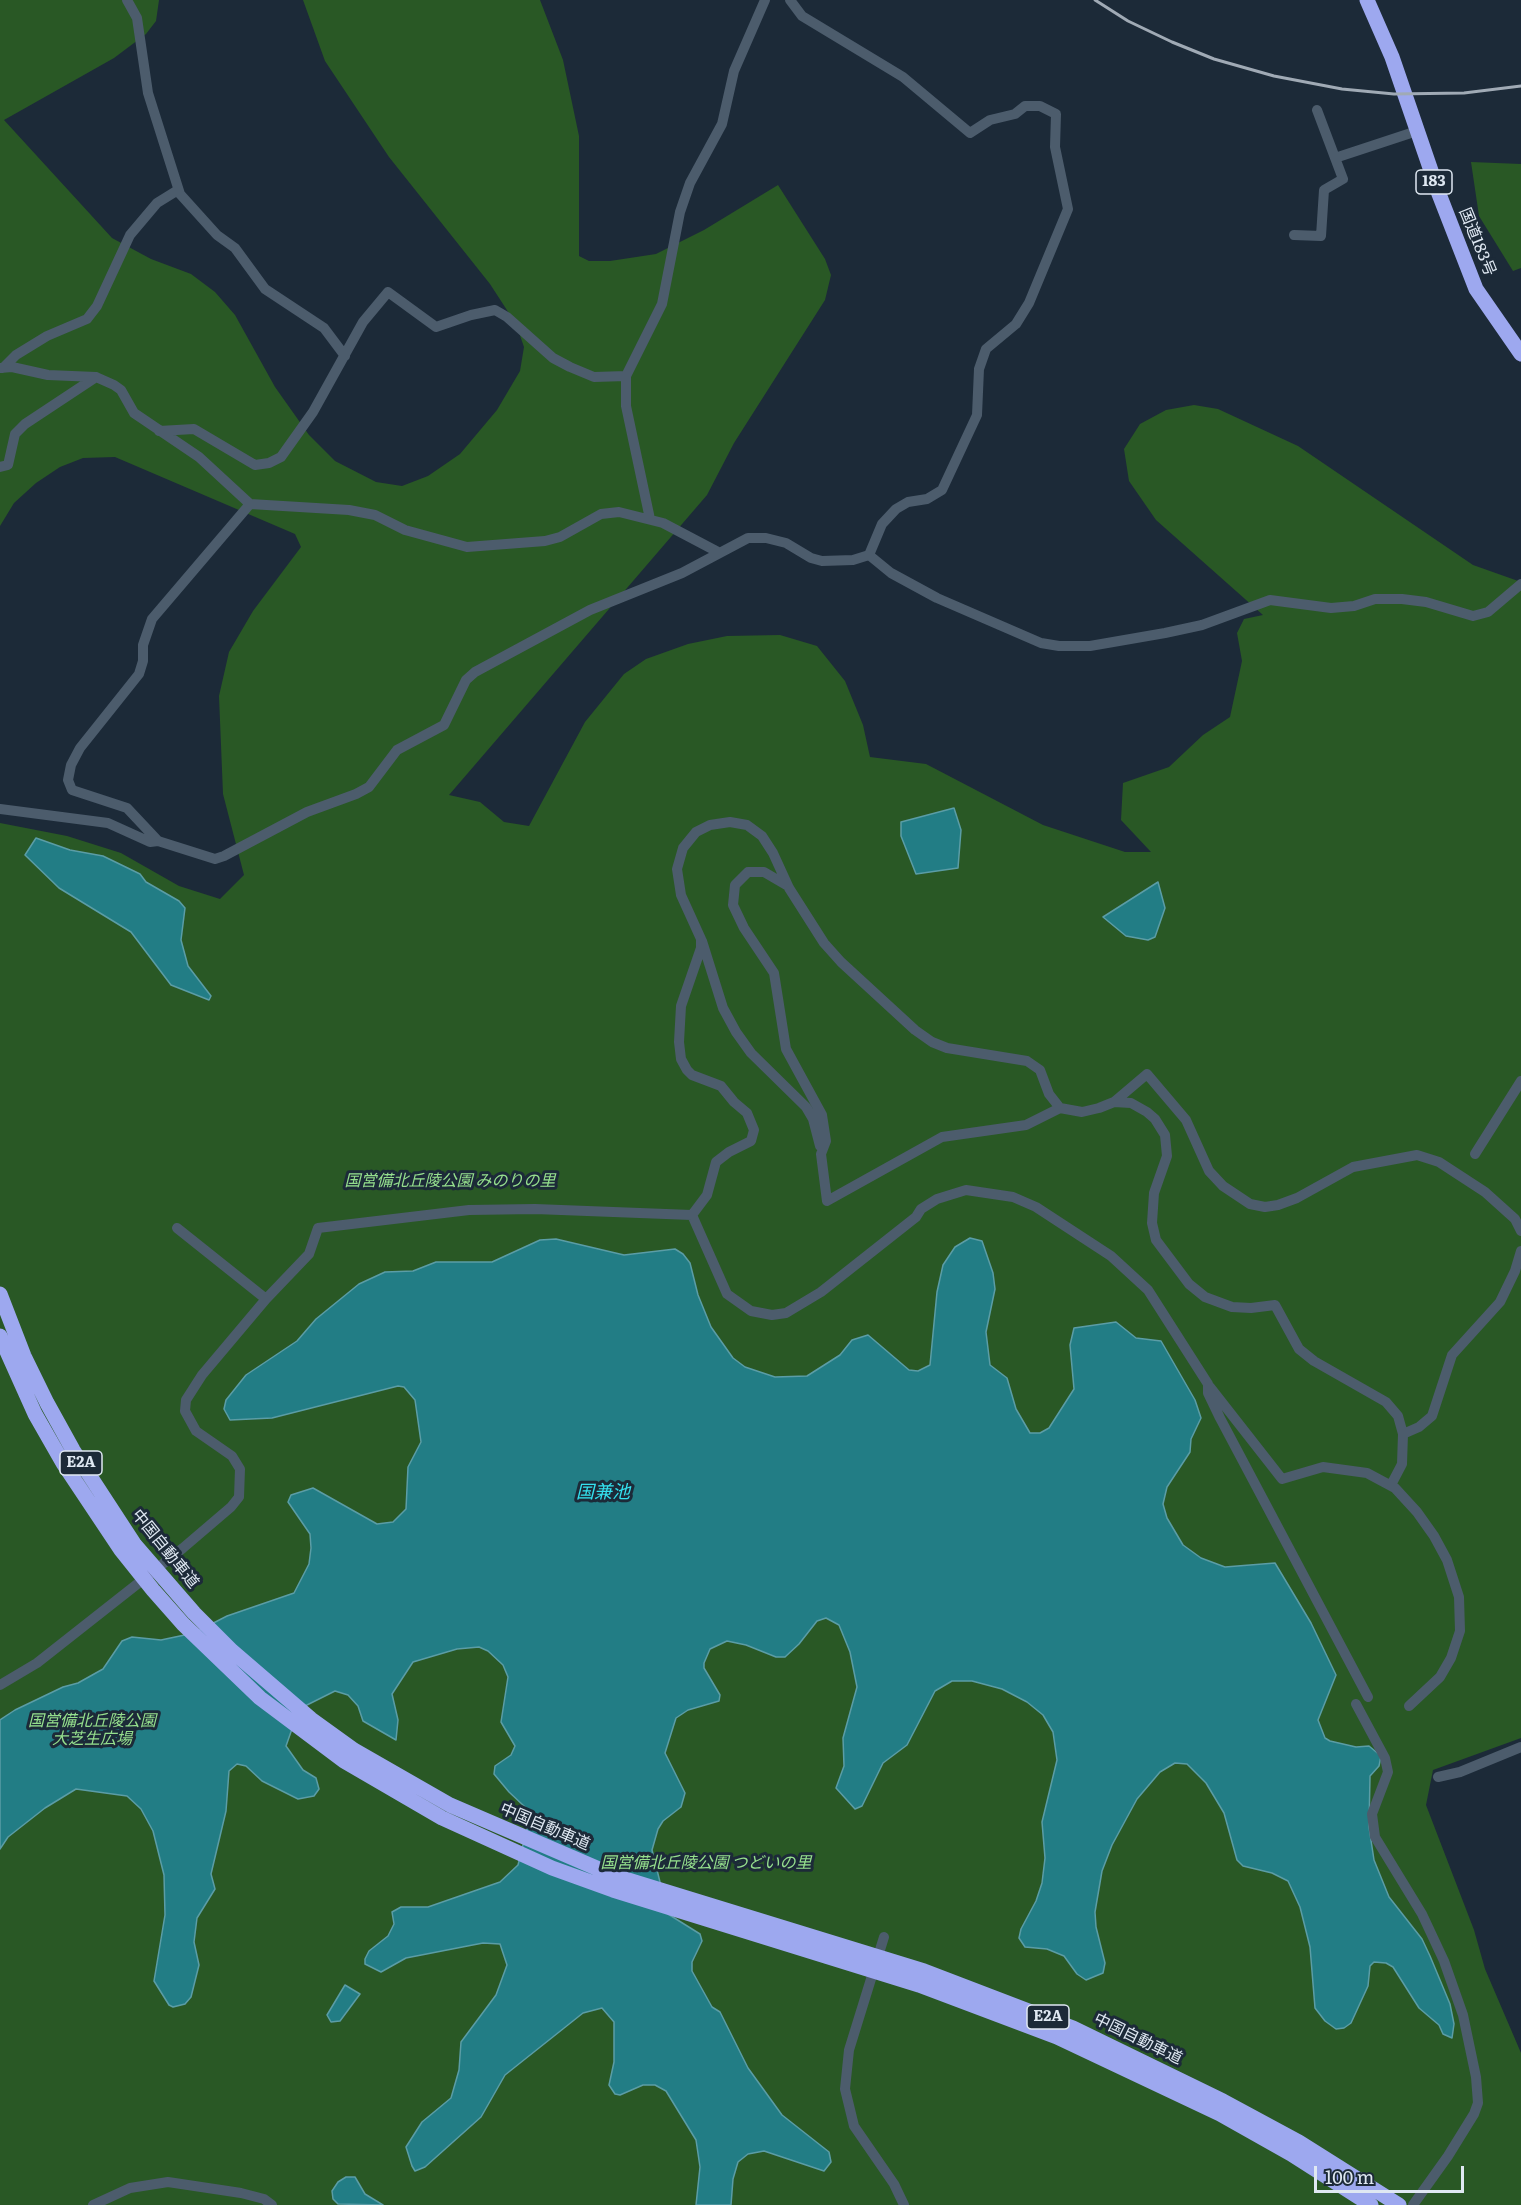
<!DOCTYPE html>
<html>
<head>
<meta charset="utf-8">
<style>
	body { margin:0 }
	#map { position:relative; width:1521px; height:2205px; overflow:hidden; background:#1c2a38; font-family:Literata,serif }
	canvas { display:block }
	.scale { position:absolute; left:1314px; top:2166px; width:150px; height:27px; box-sizing:border-box; border:3px solid #dfe8f2; border-top:0; padding-left:8px; font-size:18px; line-height:21px; white-space:nowrap; color:#dfe8f2; -webkit-text-stroke:4px #1c2a38; paint-order:stroke }
</style>
</head>
<body>
<div id="map">
<canvas width="1521" height="2205"></canvas>
<div class="scale">100 m</div>
</div>
<script>
const g = document.querySelector('canvas').getContext('2d');
g.lineJoin = 'round';
function paint(path, color) { g.fillStyle = color; g.fill(path, 'evenodd'); }
const poly = rows => new Path2D(rows.map(r => 'M' + r).join(''));
function trace(path, color, width, dash) { g.strokeStyle = color; g.lineWidth = width; g.lineCap = dash ? 'butt' : 'round'; g.setLineDash(dash || []); g.stroke(path); }
function drawText(font, color, halo, rows, align = 'center') {
  g.font = font + ' Literata,"Noto Sans JP",serif'; g.lineWidth = 6; g.setLineDash([]); g.textBaseline = 'middle'; g.strokeStyle = halo; g.fillStyle = color; for (const [text, x, y, turn = 0] of rows) {
    g.save(); g.translate(x, y); g.rotate((+turn || 0) * Math.PI / 180); g.textAlign = isNaN(turn) ? turn : align; if (halo) g.strokeText(text, 0, 0); g.fillText(text, 0, 0); g.restore();
  }
}
paint(poly([
	[0,0,159,0,156,21,146,34,114,58,4,120,112,238,151,259,191,274,215,292,235,315,275,387,309,435,335,461,376,482,402,486,428,476,460,454,497,410,520,371,524,347,516,324,490,284,389,157,325,61,303,0,540,0,563,60,579,136,579,256,589,261,610,261,656,254,704,230,778,185,825,259,831,275,825,300,734,443,707,495,449,795,480,802,504,822,529,826,585,722,624,674,646,659,688,644,727,636,780,635,817,646,845,681,863,725,870,757,926,764,1043,825,1125,852,1151,852,1121,820,1123,783,1169,767,1203,735,1230,717,1242,661,1237,633,1244,619,1263,615,1156,520,1129,481,1124,449,1140,424,1166,410,1194,405,1218,409,1298,446,1473,565,1521,582,1521,1738,1433,1770,1426,1805,1474,1930,1485,1969,1521,2053,1521,2205,0,2205,0,823,67,836,121,853,179,886,220,899,244,875,223,794,219,696,229,652,253,611,301,547,295,534,115,457,83,458,60,467,36,483,14,503,0,526],
	[1471,162,1521,164,1521,268,1513,271,1479,216]
]), '#295825');
const water = poly([
	[954,808,961,830,958,868,916,874,901,836,901,822,954,808],
	[36,838,70,850,103,856,140,874,146,882,179,901,185,908,181,940,188,966,211,996,209,1000,171,985,131,932,59,888,25,855,36,838],
	[1158,882,1165,908,1155,937,1148,940,1126,936,1103,917,1158,882],
	[970,1238,982,1241,993,1273,995,1289,986,1332,990,1365,1007,1378,1016,1409,1030,1433,1040,1433,1049,1428,1074,1389,1070,1345,1074,1328,1116,1322,1136,1338,1161,1341,1195,1400,1201,1418,1191,1439,1190,1452,1167,1487,1163,1504,1167,1518,1183,1545,1201,1558,1225,1567,1275,1563,1311,1623,1336,1675,1318,1720,1325,1738,1330,1741,1356,1747,1369,1746,1381,1756,1379,1766,1370,1776,1369,1827,1374,1860,1389,1897,1422,1939,1430,1956,1450,2004,1454,2024,1452,2038,1443,2034,1439,2025,1419,2008,1393,1967,1386,1963,1374,1962,1370,1966,1368,1986,1351,2023,1344,2028,1336,2029,1325,2021,1315,2008,1310,1947,1300,1907,1288,1881,1272,1873,1243,1866,1237,1860,1224,1813,1206,1783,1187,1764,1175,1763,1160,1772,1137,1799,1112,1845,1102,1871,1095,1912,1096,1927,1105,1963,1103,1973,1086,1980,1077,1974,1064,1956,1047,1949,1025,1947,1019,1938,1021,1929,1036,1901,1042,1883,1045,1858,1042,1822,1057,1760,1053,1732,1043,1715,1027,1702,1002,1689,972,1681,952,1681,935,1691,907,1745,883,1763,862,1806,855,1809,836,1788,844,1766,843,1738,857,1687,850,1652,839,1625,826,1618,817,1621,799,1644,785,1657,776,1657,746,1645,727,1641,710,1649,704,1663,704,1668,720,1695,719,1701,688,1710,676,1718,665,1753,685,1793,681,1807,663,1821,658,1829,652,1850,668,1914,700,1934,702,1941,692,1962,692,1971,712,2007,720,2012,748,2068,782,2115,829,2152,831,2162,824,2171,764,2151,748,2154,738,2162,733,2179,731,2205,696,2205,700,2167,696,2140,666,2091,655,2085,643,2085,620,2095,615,2094,609,2085,614,2062,614,2022,602,2008,583,2013,505,2075,481,2117,425,2167,415,2171,412,2166,406,2147,422,2122,451,2098,459,2070,461,2042,496,1995,507,1965,500,1944,483,1943,406,1958,381,1972,365,1964,365,1959,369,1951,388,1936,394,1924,392,1912,401,1907,428,1907,500,1882,518,1865,528,1825,525,1807,509,1792,494,1774,495,1766,511,1755,515,1746,501,1722,508,1677,503,1665,488,1651,479,1647,457,1649,413,1662,392,1694,398,1720,396,1740,363,1721,358,1706,348,1695,335,1691,299,1709,286,1746,303,1770,316,1778,319,1789,314,1796,298,1799,262,1781,246,1766,237,1764,229,1771,226,1811,211,1874,215,1889,197,1918,194,1942,199,1965,191,1997,185,2004,173,2007,169,2005,154,1981,165,1915,164,1875,153,1831,141,1809,127,1796,76,1789,45,1808,8,1837,0,1849,0,1720,15,1710,63,1687,78,1683,103,1669,122,1641,132,1637,161,1640,194,1633,227,1616,294,1593,309,1564,311,1548,310,1534,288,1502,291,1495,313,1488,377,1524,393,1522,406,1509,408,1467,421,1442,415,1400,404,1387,398,1386,272,1418,230,1420,224,1409,226,1400,246,1375,297,1341,316,1319,359,1284,385,1272,413,1271,436,1262,492,1262,540,1240,556,1239,624,1255,675,1249,683,1254,690,1263,698,1295,711,1327,733,1358,745,1367,775,1377,807,1376,840,1355,852,1340,868,1335,909,1370,918,1371,930,1365,937,1292,943,1265,955,1247,970,1238],
	[345,1985,360,1994,340,2021,331,2022,327,2015,345,1985],
	[346,2177,355,2177,365,2194,383,2205,338,2204,333,2199,332,2191,338,2182,346,2177]
]);
paint(water, '#227d85');
trace(water, '#5b9da6', 1.5);
trace(poly([
	[127,0,137,18,148,93,180,194,217,235,235,248,265,289,324,328,345,356],
	[1335,158,1417,131],
	[1294,235,1321,236,1324,190,1343,179,1317,110],
	[0,368,12,367,48,375,96,377,114,385,121,390,134,413,199,457,250,504,349,510,375,515,405,530,467,547,545,541,560,537,601,514,619,512,663,523,718,552],
	[3,368,16,355,47,336,87,319,97,306,130,235,157,203,178,190],
	[159,431,194,429,255,465,269,463,281,457,313,412,363,322,388,292,436,327,471,315,495,310,507,317,553,358,570,367,594,377,626,376],
	[0,467,8,465,15,434,25,424,96,377],
	[650,519,626,406,626,376,662,304,680,212,690,183,722,124,734,71,765,0],
	[869,555,891,573,937,598,1041,643,1059,646,1090,646,1165,633,1202,625,1270,600,1331,608,1354,606,1375,599,1402,599,1426,602,1473,616,1488,612,1521,584],
	[0,809,108,823,150,842,158,841,127,808,72,790,68,780,71,765,80,748,139,674,143,661,143,645,152,619,250,504],
	[158,841,215,859,224,856,307,812,356,794,369,787,397,750,444,725,466,680,475,672,590,610,682,573,748,538,766,538,786,543,811,558,822,561,853,560,869,555,882,524,896,509,908,502,927,499,942,490,977,415,979,369,986,349,1016,324,1029,303,1068,209,1055,147,1056,114,1040,106,1025,106,1015,114,990,120,970,133,903,77,802,16,790,0],
	[788,886,764,872,748,872,735,885,733,905,744,928,774,973,786,1049,822,1115,826,1141,821,1154,827,1201,942,1137,1026,1125,1060,1108],
	[702,941,723,1008,736,1032,751,1053,806,1107,813,1119,820,1146],
	[1114,1102,1131,1103,1147,1112,1155,1119,1165,1135,1167,1156,1154,1193,1152,1223,1156,1240,1189,1284,1205,1297,1232,1307,1251,1308,1275,1305,1299,1349,1314,1361,1386,1402,1398,1416,1403,1434],
	[1475,1154,1521,1081],
	[692,1215,707,1195,716,1162,729,1152,751,1141,754,1130,747,1113,734,1102,721,1086,692,1075,687,1070,681,1059,679,1042,681,1006,701,948,701,939,681,895,677,869,683,848,696,832,710,825,730,822,747,825,762,836,773,853,789,888,824,943,841,962,915,1030,932,1042,947,1048,1027,1061,1040,1070,1049,1094,1060,1108,1082,1112,1099,1108,1114,1102,1147,1074,1186,1120,1209,1171,1223,1186,1250,1204,1265,1207,1278,1205,1297,1198,1353,1167,1417,1155,1439,1162,1485,1192,1515,1219,1521,1231],
	[692,1215,727,1294,751,1311,772,1315,786,1313,821,1292,916,1217,921,1209,937,1199,966,1190,1013,1197,1036,1207,1111,1256,1148,1290,1208,1384,1208,1393,1220,1418,1368,1697],
	[177,1228,266,1299],
	[1210,1387,1282,1479,1323,1467,1367,1473,1395,1488,1417,1512,1434,1536,1447,1560,1459,1597,1460,1631,1451,1658,1440,1677,1409,1706],
	[1391,1485,1402,1464,1403,1434,1419,1427,1432,1416,1452,1355,1500,1302,1515,1271,1521,1251],
	[0,1685,37,1663,183,1548,231,1507,239,1497,240,1469,232,1456,196,1431,185,1411,186,1400,202,1375,266,1299,309,1254,318,1228,469,1210,535,1209,692,1215],
	[1356,1704,1385,1758,1388,1772,1372,1814,1375,1837,1422,1914,1444,1961,1463,2015,1476,2077,1478,2103,1474,2114,1448,2156,1413,2205],
	[1438,1777,1460,1772,1521,1747],
	[884,1937,849,2050,845,2089,854,2126,894,2184,904,2205],
	[93,2205,130,2188,168,2182,241,2193,264,2199,272,2205]
]), '#4c5c6c', 10);
trace(poly([
	[1367,0,1392,57,1439,194,1476,289,1521,354],
	[0,1294,24,1356,47,1403,73,1450,135,1545,194,1613,232,1651,311,1719,354,1750,450,1805,615,1876,924,1971,1073,2028,1223,2101,1299,2142,1399,2205],
	[0,1336,35,1414,63,1463,121,1550,153,1590,183,1624,260,1698,344,1761,442,1818,552,1868,613,1890,919,1985,1057,2037,1220,2114,1291,2154,1371,2205]
]), '#9da8ef', 15);
trace(poly([
	[1095,0,1128,21,1172,42,1214,59,1274,76,1342,89,1394,94,1464,93,1521,86]
]), '#a0aab5', 3);
for (const [x, y, w] of [
	[1434,182,36],
	[81,1463,42],
	[1048,2017,42]
]) { const box = new Path2D(); box.roundRect(x - w / 2, y - 12, w, 24, 4.5); g.fillStyle = '#1c2a38'; g.fill(box); trace(box, '#dfe8f2', 1.5); }
drawText('bold 15px', '#dfe8f2', null, [
	["183",1434,182],
	["E2A",81,1463],
	["E2A",1048,2017]
]);
drawText('16px', '#dfe8f2', '#1c2a38', [
	["国道183号",1477,242,68],
	["中国自動車道",165,1549,51],
	["中国自動車道",545,1827,23],
	["中国自動車道",1138,2039,26]
]);
drawText('italic 16px', '#95df8d', '#1c2a38', [
	["国営備北丘陵公園 みのりの里",450,1181],
	["国営備北丘陵公園",92,1721],
	["大芝生広場",92,1739],
	["国営備北丘陵公園 つどいの里",706,1863]
]);
drawText('italic 18px', '#34e1ef', '#1c2a38', [
	["国兼池",603,1493]
]);
</script>
</body>
</html>
